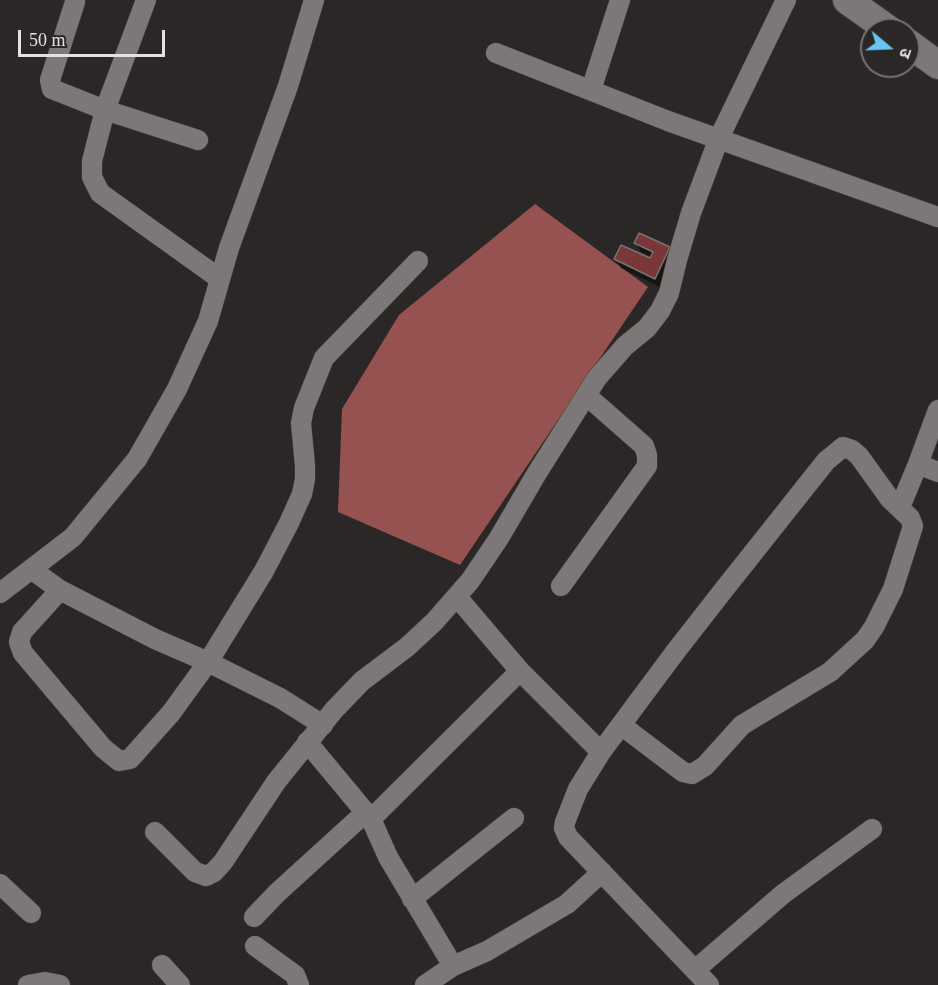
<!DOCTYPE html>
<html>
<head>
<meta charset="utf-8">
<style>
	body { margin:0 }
	#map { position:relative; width:938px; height:985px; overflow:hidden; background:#2c2727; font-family:"Times New Roman","Noto Sans Devanagari",serif }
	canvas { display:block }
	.north { position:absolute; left:860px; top:18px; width:60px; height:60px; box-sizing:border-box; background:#2c2727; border:2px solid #767171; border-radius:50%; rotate:109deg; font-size:16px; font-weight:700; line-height:24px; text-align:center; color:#e4e1e0 }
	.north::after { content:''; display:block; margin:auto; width:21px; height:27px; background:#69c4f0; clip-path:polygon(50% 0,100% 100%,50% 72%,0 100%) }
	.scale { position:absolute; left:18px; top:30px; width:147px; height:27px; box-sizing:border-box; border:3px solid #e4e1e0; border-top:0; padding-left:8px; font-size:18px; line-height:21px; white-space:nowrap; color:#e4e1e0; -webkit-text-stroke:4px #2c2727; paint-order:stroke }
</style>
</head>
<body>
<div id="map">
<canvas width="938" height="985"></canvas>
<div class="north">उ</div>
<div class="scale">50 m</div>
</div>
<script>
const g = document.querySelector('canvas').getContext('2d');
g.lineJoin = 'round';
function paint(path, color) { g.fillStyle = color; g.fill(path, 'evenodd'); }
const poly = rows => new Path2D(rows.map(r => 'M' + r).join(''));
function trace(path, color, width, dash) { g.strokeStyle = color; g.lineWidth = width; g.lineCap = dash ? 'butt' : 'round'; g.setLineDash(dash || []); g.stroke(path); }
paint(poly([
	[535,204,648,287,460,565,338,512,342,409,399,315]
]), '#965250');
paint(poly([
	[636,243,669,249,674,258,660,287,621,268,616,259,651,260,652,257,641,252]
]), '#0007');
const building = poly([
	[639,233,670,247,655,279,614,259,621,245,650,258,653,252,634,243,639,233]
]);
paint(building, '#793737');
trace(building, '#797372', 1.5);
const minor = poly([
	[146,0,105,110,92,161,92,177,100,193,220,279],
	[75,2,50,80,52,89,105,110,198,140],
	[496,53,668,121,938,217],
	[591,90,620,0],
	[918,464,938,472],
	[900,507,918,464,938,410],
	[31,569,60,590,155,639,208,662,280,698,323,725],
	[561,586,647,466,647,455,644,446,586,395],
	[60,590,22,632,19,642,23,653,103,748,119,761,130,759,171,713,208,662,264,571,289,523,302,494,305,479,305,466,301,423,304,408,324,358,418,261],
	[0,593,73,537,137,459,177,389,208,321,229,248,288,86,314,0],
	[457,597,520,671,601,752],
	[621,725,683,772,692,774,705,766,742,725,830,672,865,640,874,627,893,589,913,526,910,518,890,499,859,456,852,450,843,447,826,461,722,592,676,651,635,706,601,752,578,789,565,822,564,828,568,837,709,985],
	[307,742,371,819,388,857,453,966],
	[371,819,520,671],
	[155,832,195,872,206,876,214,872,223,862,276,782,334,710,362,681,407,647,434,622,470,581,499,538,537,473,597,378,625,346,647,328,660,311,669,293,677,260,691,213,719,138,786,0],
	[0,884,31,913],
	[412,899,514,818],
	[254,917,277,893,366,812],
	[255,946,295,975,299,985],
	[162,965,180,985],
	[695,970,783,894,872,829],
	[28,985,45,982,60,985],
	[425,985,453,966,487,951,567,904,602,872]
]);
const secondary = poly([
	[847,0,889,30],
	[908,43,938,65]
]);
trace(minor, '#474242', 21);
trace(secondary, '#474242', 30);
trace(minor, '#7e7777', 20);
trace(secondary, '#7e7777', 28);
</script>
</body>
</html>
